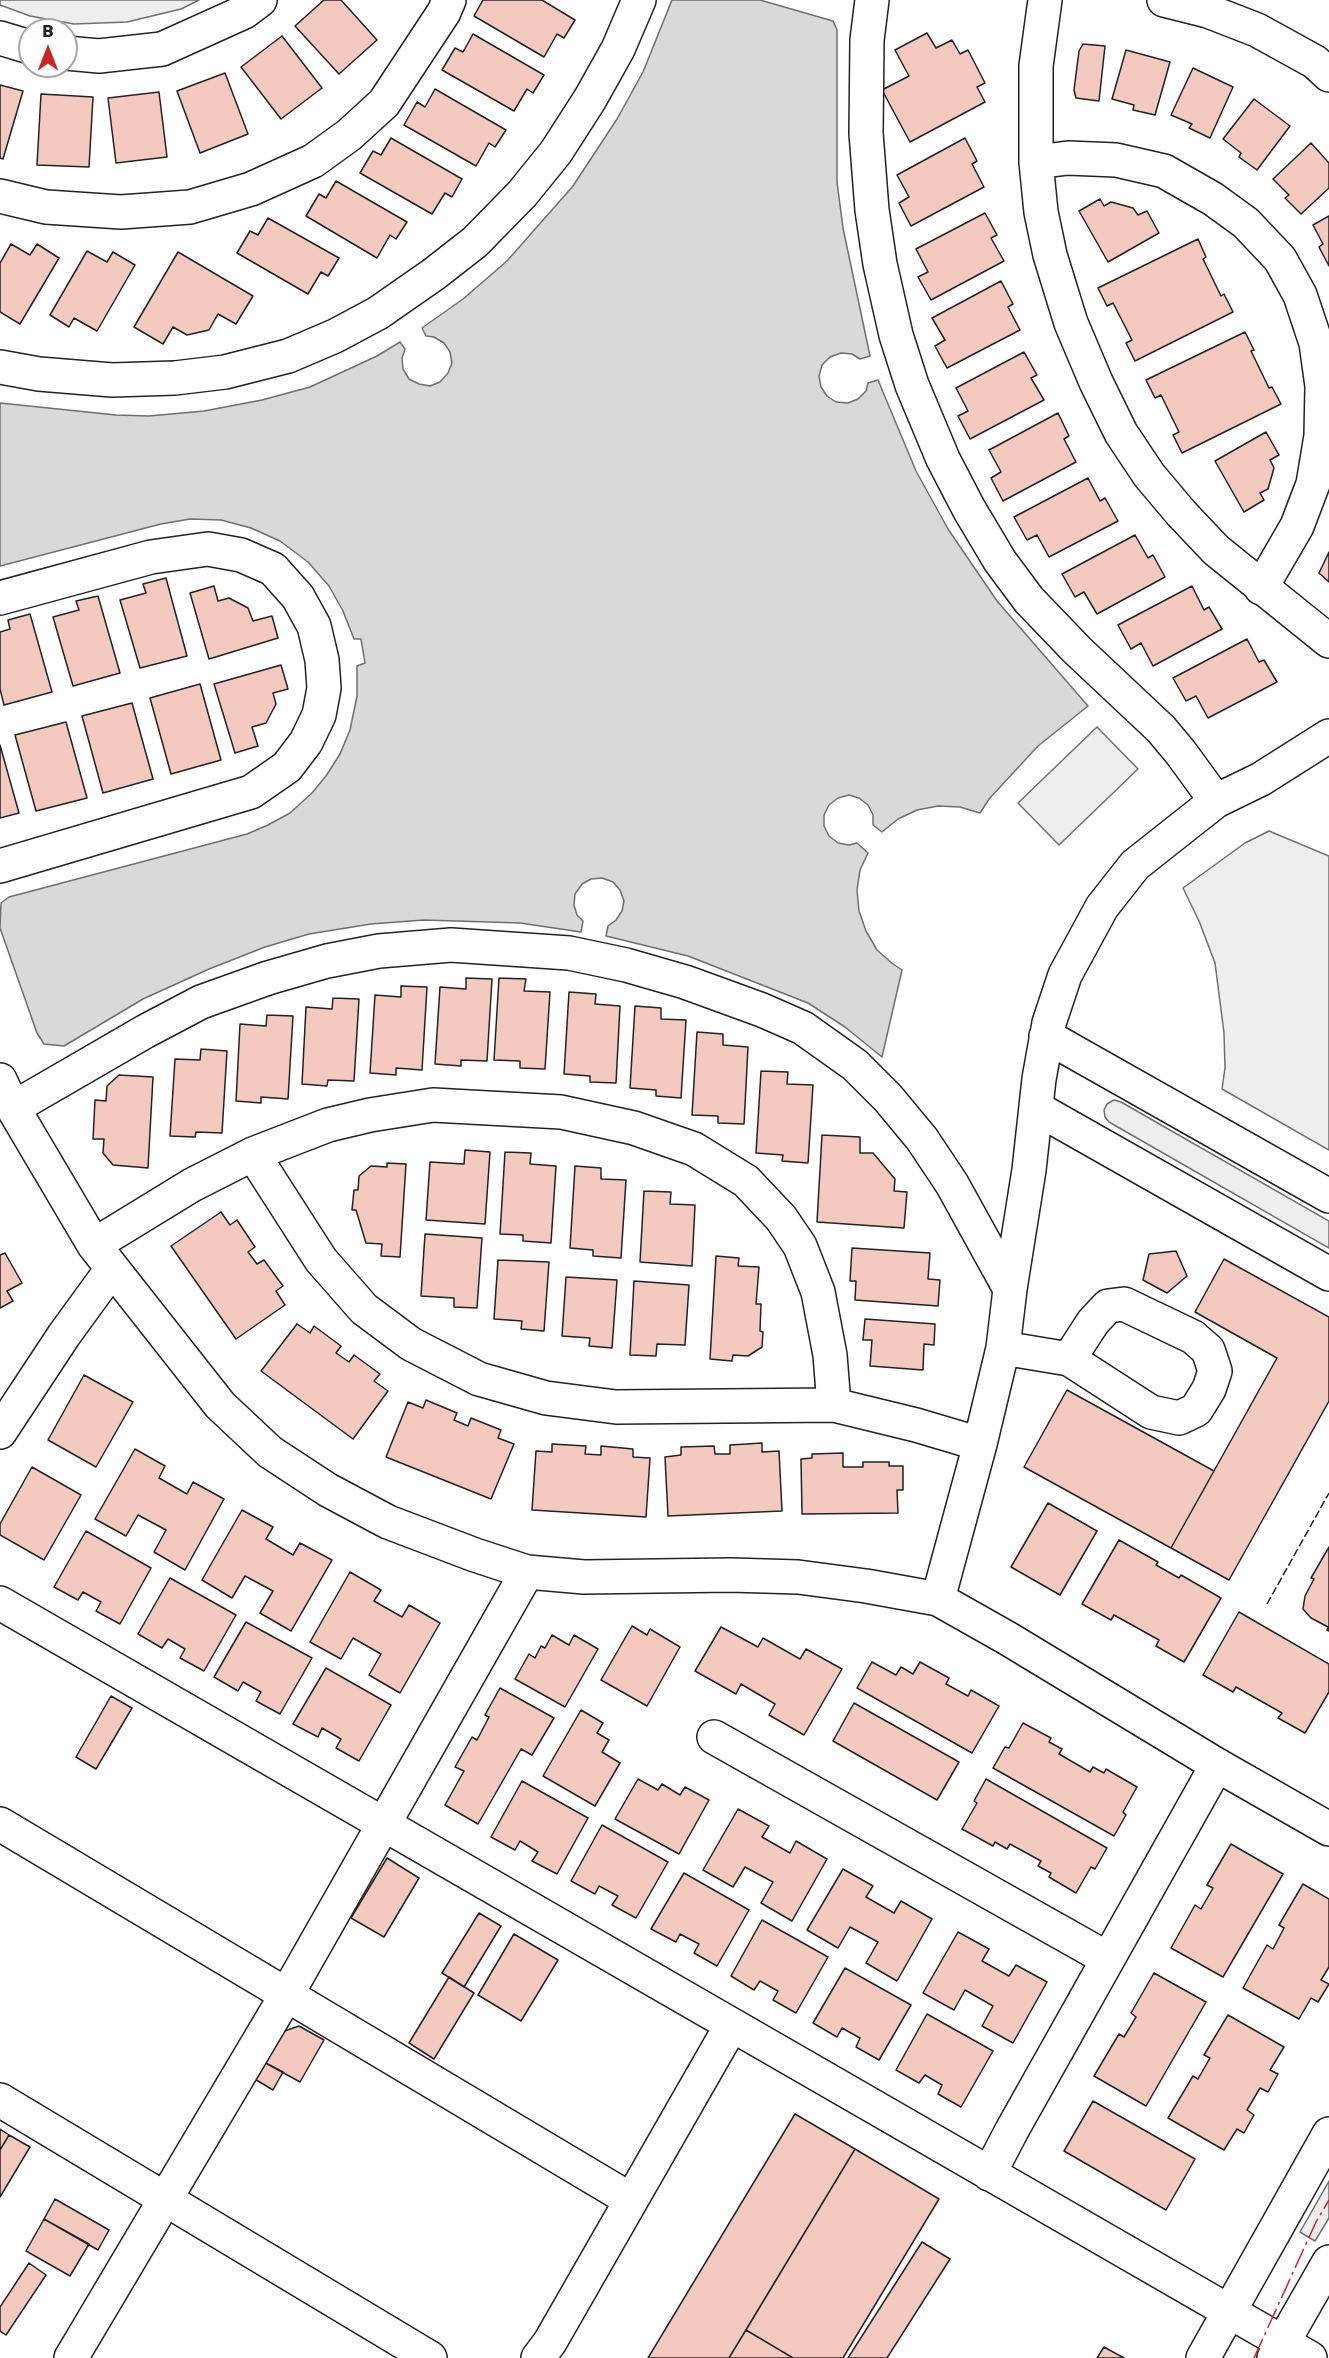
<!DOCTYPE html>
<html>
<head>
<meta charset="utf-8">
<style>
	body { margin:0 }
	#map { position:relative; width:1329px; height:2358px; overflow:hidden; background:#fff; font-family:Rubik,sans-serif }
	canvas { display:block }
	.north { position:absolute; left:18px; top:18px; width:60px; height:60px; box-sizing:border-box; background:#fff; border:2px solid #a7a7a7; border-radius:50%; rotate:0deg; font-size:16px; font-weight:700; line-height:24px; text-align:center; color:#222 }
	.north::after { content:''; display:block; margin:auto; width:21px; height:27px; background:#c62828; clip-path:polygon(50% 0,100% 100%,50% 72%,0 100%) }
</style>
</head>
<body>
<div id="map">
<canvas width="1329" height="2358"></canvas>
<div class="north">B</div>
</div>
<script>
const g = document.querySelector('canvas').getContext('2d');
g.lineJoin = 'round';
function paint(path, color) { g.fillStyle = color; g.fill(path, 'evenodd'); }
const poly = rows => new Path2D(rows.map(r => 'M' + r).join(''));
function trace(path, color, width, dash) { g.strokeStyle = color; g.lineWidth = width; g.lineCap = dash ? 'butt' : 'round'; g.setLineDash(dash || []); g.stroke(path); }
const green = poly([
	[0,0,199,0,181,9,127,22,74,24,30,16,0,5,0,0],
	[1097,727,1138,769,1059,845,1018,803,1097,727],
	[1269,831,1329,856,1329,1150,1222,1089,1225,1068,1224,1033,1215,963,1199,921,1183,888,1245,843,1269,831],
	[1114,1100,1121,1102,1329,1221,1329,1248,1109,1122,1105,1117,1104,1110,1107,1104,1114,1100],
	[1329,2181,1329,2218,1315,2241,1300,2232,1329,2181]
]);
paint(green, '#eee');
trace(green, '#6f6f6f', 1.5);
const water = poly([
	[672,0,760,0,833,21,837,30,837,182,843,228,870,356,860,359,852,354,841,353,830,357,822,365,819,376,821,387,827,396,836,402,848,403,858,399,866,391,868,383,878,380,916,471,948,529,997,601,1088,706,1038,746,989,799,980,813,960,807,938,806,917,810,898,819,882,832,873,825,873,815,868,805,859,798,849,795,838,798,829,805,824,815,824,826,829,836,838,843,849,845,857,843,868,853,860,870,857,890,859,911,866,931,877,950,893,964,902,970,882,1057,845,1027,808,1003,688,956,606,936,608,926,616,920,622,911,624,901,620,890,613,882,602,878,591,879,582,884,575,894,574,905,577,915,583,921,581,932,520,923,424,920,371,924,309,934,265,947,209,969,143,999,64,1046,44,1044,37,1033,0,928,1,903,9,897,247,834,268,825,290,813,312,793,326,776,340,754,350,730,357,696,357,666,365,663,361,639,354,639,343,611,329,586,308,562,280,541,251,528,221,520,190,519,161,524,0,566,0,403,116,415,149,416,204,411,262,400,310,387,377,356,400,342,405,349,402,358,403,369,409,379,419,384,430,386,440,382,448,373,452,363,450,352,444,343,434,337,426,336,422,328,463,299,507,261,573,186,617,119,643,72,672,0]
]);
paint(water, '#d9d9d9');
trace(water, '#6f6f6f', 1.5);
const building = poly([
	[324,0,341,0,377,40,339,74,295,26,324,0],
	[483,0,542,0,575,20,564,38,557,34,544,57,474,16,483,0],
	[927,33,936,48,952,40,960,54,968,50,985,83,977,87,985,102,910,142,882,90,909,76,895,50,927,33],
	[473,34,544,75,533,93,527,89,514,111,442,70,455,48,463,52,473,34],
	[282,36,322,88,281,119,241,67,282,36],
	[1083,44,1105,46,1099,101,1076,98,1074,90,1079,51,1083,44],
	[1126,50,1170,62,1155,115,1133,110,1134,105,1112,99,1126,50],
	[1193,68,1233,87,1210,138,1189,128,1192,124,1171,115,1193,68],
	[225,73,248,134,200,153,177,91,225,73],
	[0,85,23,91,3,159,0,158,0,85],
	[435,89,506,130,495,147,489,143,476,166,404,125,417,102,425,107,435,89],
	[159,92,167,157,116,163,108,98,159,92],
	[41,94,93,97,89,167,37,165,41,94],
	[1254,99,1290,126,1257,170,1239,157,1241,153,1223,139,1254,99],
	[391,138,462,179,452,197,445,193,432,214,360,173,373,151,381,155,391,138],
	[965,138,977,161,972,164,984,187,911,226,899,203,909,197,897,175,965,138],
	[1311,143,1329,163,1329,188,1301,214,1285,198,1289,195,1273,179,1311,143],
	[336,181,407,222,396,239,390,235,377,258,306,216,319,194,326,198,336,181],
	[1100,199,1104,206,1111,202,1133,208,1138,215,1147,211,1159,233,1108,262,1079,211,1100,199],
	[985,213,997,235,991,238,1004,261,931,300,918,277,928,272,916,249,985,213],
	[1329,216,1329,266,1319,247,1323,244,1313,225,1329,216],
	[268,218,339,258,328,276,321,272,308,294,237,253,250,231,258,235,268,218],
	[1198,239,1206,257,1203,259,1221,296,1224,294,1233,312,1135,361,1126,343,1132,340,1113,303,1107,306,1098,288,1198,239],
	[11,244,30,255,37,244,59,258,20,324,0,312,0,263,11,244],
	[87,251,107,262,113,252,135,265,97,331,74,318,69,327,50,315,87,251],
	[178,252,253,296,236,324,218,314,209,330,187,335,173,327,163,344,134,327,178,252],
	[1001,281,1013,304,1008,307,1020,330,947,368,935,346,945,340,932,318,1001,281],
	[1245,332,1254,350,1251,351,1269,388,1272,387,1281,404,1182,453,1173,435,1179,432,1161,395,1155,398,1146,380,1245,332],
	[1024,352,1037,375,1031,378,1044,400,970,439,958,416,968,411,956,388,1024,352],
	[1058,413,1069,436,1064,439,1076,462,1003,501,991,478,1001,472,989,450,1058,413],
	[1266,432,1279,455,1270,460,1274,468,1268,489,1260,493,1264,500,1244,512,1215,461,1266,432],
	[1088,478,1100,501,1105,498,1118,521,1049,557,1037,535,1027,540,1014,517,1088,478],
	[1135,535,1148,558,1153,555,1165,577,1097,614,1084,592,1075,597,1062,574,1135,535],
	[1329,552,1329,582,1319,573,1329,552],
	[166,578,187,656,140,668,120,600,146,593,143,584,166,578],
	[214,586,218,601,229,598,248,608,253,621,272,616,278,638,209,659,190,593,214,586],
	[1192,586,1204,610,1209,607,1222,629,1153,666,1141,643,1131,649,1118,625,1192,586],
	[98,596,120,673,73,686,53,617,79,610,76,601,98,596],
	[30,614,52,692,4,705,0,689,0,632,10,629,8,620,30,614],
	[1247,639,1259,662,1264,660,1277,682,1208,718,1196,696,1186,701,1173,678,1247,639],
	[281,665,288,689,273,693,276,704,266,723,252,727,258,746,235,753,214,684,281,665],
	[200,684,221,760,171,774,150,698,200,684],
	[132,703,153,779,103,793,82,716,132,703],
	[66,722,87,798,36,811,15,735,66,722],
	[0,745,19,813,0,818,0,745],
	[466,978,492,979,487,1061,461,1060,461,1066,435,1064,440,987,466,989,466,978],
	[499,978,526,979,524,991,550,992,545,1069,520,1068,520,1061,494,1060,499,978],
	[401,986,427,987,422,1070,396,1068,396,1075,370,1073,375,995,401,997,401,986],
	[569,992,596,994,595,1004,620,1006,616,1083,590,1082,590,1076,564,1074,569,992],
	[333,998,359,999,354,1081,328,1080,327,1086,302,1084,306,1007,332,1009,333,998],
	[635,1006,661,1008,661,1019,686,1020,681,1098,656,1096,656,1090,630,1088,635,1006],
	[267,1015,293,1016,288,1099,261,1097,261,1103,236,1101,240,1024,266,1026,267,1015],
	[697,1032,723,1034,723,1045,748,1047,744,1124,718,1123,718,1116,692,1115,697,1032],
	[201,1049,227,1051,222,1133,196,1132,195,1137,170,1136,175,1059,200,1060,201,1049],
	[761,1071,788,1072,787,1084,813,1085,808,1163,782,1161,783,1155,756,1153,761,1071],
	[119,1075,153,1077,148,1168,113,1165,103,1153,104,1139,93,1139,95,1100,106,1101,107,1086,119,1075],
	[822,1135,860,1137,860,1153,873,1153,895,1179,894,1191,907,1192,904,1228,817,1222,822,1135],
	[465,1150,490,1152,485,1224,426,1220,430,1162,464,1164,465,1150],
	[505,1152,531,1153,530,1164,556,1166,551,1243,523,1241,523,1235,500,1234,505,1152],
	[387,1163,406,1164,400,1257,381,1256,382,1244,366,1243,356,1210,352,1210,354,1190,358,1190,359,1176,371,1166,387,1167,387,1163],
	[575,1166,601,1168,601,1179,626,1180,621,1258,593,1256,593,1250,570,1248,575,1166],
	[644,1191,671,1192,670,1204,695,1205,692,1266,640,1262,644,1191],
	[221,1212,230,1225,237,1220,255,1247,248,1252,257,1264,264,1260,283,1286,276,1291,285,1305,236,1339,171,1246,221,1212],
	[425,1234,482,1238,477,1308,454,1307,454,1298,421,1296,425,1234],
	[852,1248,930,1253,928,1279,940,1280,938,1306,855,1300,856,1281,850,1281,852,1248],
	[1176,1251,1187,1276,1167,1293,1143,1280,1149,1254,1176,1251],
	[5,1253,22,1283,7,1291,13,1301,0,1308,0,1255,5,1253],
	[716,1256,739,1258,738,1266,759,1267,756,1304,761,1304,760,1331,763,1332,762,1347,748,1356,733,1355,732,1361,710,1359,716,1256],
	[1224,1259,1329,1317,1329,1401,1229,1580,1171,1548,1277,1358,1195,1312,1224,1259],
	[498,1260,549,1262,544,1331,521,1329,522,1321,494,1319,498,1260],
	[566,1277,617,1280,612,1348,589,1346,590,1338,562,1336,566,1277],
	[634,1281,689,1285,685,1345,657,1344,656,1356,630,1355,634,1281],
	[865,1319,935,1324,934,1345,924,1344,923,1370,870,1366,872,1340,863,1340,865,1319],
	[297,1324,310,1333,314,1326,341,1346,336,1353,349,1362,354,1355,380,1374,374,1381,388,1391,353,1439,261,1371,297,1324],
	[84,1375,133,1402,96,1467,48,1440,84,1375],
	[1067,1390,1214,1471,1171,1548,1024,1467,1067,1390],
	[426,1400,457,1413,454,1420,468,1426,471,1418,501,1430,498,1438,514,1444,491,1499,386,1457,408,1402,423,1408,426,1400],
	[762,1443,762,1452,779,1451,782,1511,668,1516,665,1457,681,1455,681,1447,714,1446,715,1454,730,1454,730,1445,762,1443],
	[552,1444,586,1446,585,1454,601,1455,601,1446,633,1449,633,1457,650,1458,646,1517,532,1510,536,1451,552,1452,552,1444],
	[135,1449,165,1466,159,1478,187,1494,193,1482,224,1499,185,1570,154,1552,166,1530,138,1515,126,1536,95,1519,135,1449],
	[843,1453,843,1467,863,1467,863,1462,889,1462,889,1466,903,1466,903,1490,897,1490,898,1513,802,1514,801,1459,812,1458,812,1454,843,1453],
	[32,1467,81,1495,44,1560,0,1535,0,1524,32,1467],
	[1048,1503,1097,1531,1060,1595,1011,1567,1048,1503],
	[242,1510,273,1527,266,1539,293,1555,300,1543,332,1560,291,1631,260,1613,273,1591,245,1576,232,1598,202,1580,242,1510],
	[86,1531,151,1568,120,1624,96,1611,101,1602,83,1592,78,1600,54,1587,86,1531],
	[1119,1540,1158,1562,1156,1565,1179,1578,1181,1575,1221,1598,1184,1662,1156,1646,1159,1640,1114,1615,1111,1620,1082,1604,1119,1540],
	[1329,1547,1329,1631,1327,1630,1328,1627,1311,1618,1303,1609,1305,1596,1314,1579,1311,1578,1329,1547],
	[350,1572,381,1590,374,1601,402,1617,409,1605,440,1623,400,1693,369,1675,381,1654,353,1638,341,1659,310,1642,350,1572],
	[170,1578,236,1615,204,1671,180,1658,185,1649,168,1639,162,1648,138,1634,170,1578],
	[1239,1612,1329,1664,1329,1692,1305,1733,1278,1718,1282,1713,1236,1687,1233,1692,1203,1675,1239,1612],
	[246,1622,312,1658,280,1714,256,1701,261,1692,243,1682,238,1691,214,1677,246,1622],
	[632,1626,647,1635,650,1629,680,1647,647,1706,601,1680,632,1626],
	[721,1627,758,1647,763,1638,800,1659,806,1649,842,1669,804,1735,769,1715,775,1704,741,1684,736,1694,695,1671,721,1627],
	[552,1635,569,1645,574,1635,598,1649,565,1707,515,1679,529,1654,535,1658,541,1646,545,1648,552,1635],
	[872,1662,896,1675,901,1667,913,1674,920,1662,949,1678,946,1684,968,1696,971,1690,999,1706,972,1753,857,1688,872,1662],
	[326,1668,391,1705,359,1761,336,1748,341,1739,322,1728,318,1737,293,1724,326,1668],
	[500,1688,554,1718,532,1755,521,1749,478,1824,445,1805,464,1771,455,1767,472,1737,477,1740,489,1717,485,1715,500,1688],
	[111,1696,132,1708,96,1769,76,1757,111,1696],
	[854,1703,959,1762,937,1800,833,1741,854,1703],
	[581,1710,603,1723,597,1733,609,1740,602,1752,620,1763,595,1806,543,1776,581,1710],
	[1023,1723,1051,1738,1049,1742,1062,1749,1059,1754,1090,1772,1093,1767,1104,1773,1106,1769,1137,1787,1123,1812,1126,1815,1114,1836,993,1768,1005,1747,1009,1748,1023,1723],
	[638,1779,658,1790,662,1784,680,1795,685,1787,709,1800,679,1854,615,1819,638,1779],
	[986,1779,1107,1848,1095,1869,1091,1867,1076,1893,1049,1877,1051,1873,1038,1866,1041,1861,1010,1844,1007,1849,995,1842,993,1846,962,1829,977,1803,974,1801,986,1779],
	[522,1781,588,1818,557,1874,532,1861,538,1852,520,1841,515,1850,491,1837,522,1781],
	[738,1809,769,1826,762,1837,790,1853,796,1841,827,1859,792,1921,761,1903,773,1882,745,1867,733,1887,703,1870,738,1809],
	[602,1825,668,1862,636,1918,612,1905,618,1896,599,1886,595,1894,571,1881,602,1825],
	[1231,1844,1283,1874,1223,1977,1171,1948,1195,1905,1201,1909,1213,1888,1207,1885,1231,1844],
	[387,1858,419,1878,384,1937,351,1918,387,1858],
	[843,1869,873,1886,866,1897,894,1913,901,1901,932,1919,897,1981,866,1963,878,1942,850,1927,838,1948,807,1930,843,1869],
	[684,1873,749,1910,717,1966,694,1953,699,1944,680,1934,676,1942,651,1929,684,1873],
	[1303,1884,1329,1899,1329,1967,1321,1980,1329,1984,1318,2002,1311,1998,1299,2019,1243,1988,1267,1945,1273,1949,1284,1928,1279,1925,1303,1884],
	[479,1913,501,1926,464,1987,442,1973,479,1913],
	[762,1920,828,1957,796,2013,773,2000,778,1991,760,1981,754,1990,731,1976,762,1920],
	[958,1932,989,1949,982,1961,1009,1976,1016,1965,1047,1982,1013,2043,982,2026,993,2006,965,1990,954,2010,923,1993,958,1932],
	[514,1934,558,1960,521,2021,478,1995,514,1934],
	[845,1968,911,2005,879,2060,856,2047,860,2038,842,2028,837,2037,813,2023,845,1968],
	[1154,1973,1206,2002,1146,2106,1094,2076,1119,2034,1124,2037,1136,2017,1131,2013,1154,1973],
	[449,1977,474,1993,434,2059,409,2043,449,1977],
	[927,2014,993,2051,961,2107,938,2094,942,2085,925,2075,919,2083,896,2070,927,2014],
	[1228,2015,1284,2047,1270,2070,1278,2074,1268,2092,1260,2088,1247,2110,1254,2115,1244,2133,1237,2129,1224,2150,1168,2118,1193,2076,1198,2079,1210,2058,1204,2055,1228,2015],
	[299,2026,324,2040,300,2082,262,2061,279,2033,299,2026],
	[262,2061,283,2072,273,2090,253,2078,262,2061],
	[1093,2101,1195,2159,1166,2210,1064,2151,1093,2101],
	[795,2114,855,2149,729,2358,648,2358,795,2114],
	[0,2129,9,2135,0,2150,0,2129],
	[9,2135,30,2147,0,2197,0,2150,9,2135],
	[855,2149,939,2199,843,2358,793,2358,746,2330,855,2149],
	[55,2199,109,2230,98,2250,44,2219,55,2199],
	[44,2219,89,2244,70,2276,26,2251,44,2219],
	[922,2242,950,2259,887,2358,848,2358,922,2242],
	[29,2263,46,2275,6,2335,0,2331,0,2307,29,2263],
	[746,2330,793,2358,729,2358,746,2330],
	[1104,2347,1124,2358,1097,2358,1104,2347]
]);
paint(building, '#f3c9c0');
trace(building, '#222', 1.5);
const minor = poly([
	[872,0,867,40,866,133,872,210,880,264,896,335,912,385,943,459,969,509,1000,561,1029,600,1077,650,1161,729,1181,753,1216,801],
	[1045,0,1036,66,1036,162,1041,212,1050,255,1071,323,1096,382,1121,433,1149,475,1181,513,1216,550,1329,641],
	[1164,0,1208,11,1257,30,1315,62,1329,75],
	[0,38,30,47],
	[66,53,99,56,162,49,244,12,260,0],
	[1036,162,1068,158,1116,160,1164,171,1213,199,1246,223,1280,259,1300,295,1316,343,1322,386,1321,436,1313,484,1297,526,1261,588],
	[0,196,46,207,121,212,190,207,251,189,313,161,349,135,384,103,444,12,449,0],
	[0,367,39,374,112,380,175,378,225,372,288,356,335,336,378,313,434,274,475,242,522,194,556,152,590,99,618,49,639,0],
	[0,598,151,557,208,549,241,555,273,569,298,597,314,626,322,660,324,688,319,715,306,742,287,767,251,792,0,866],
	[1046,1036,1329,1196],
	[0,1080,13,1108,94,1245,220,1405,270,1452,328,1490,388,1522,475,1555,527,1572,584,1577,731,1575,798,1577,866,1586,938,1599,1007,1638,1217,1765,1329,1829],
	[13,1108,146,1031,201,1002,268,978,327,961,379,951,451,945,569,953,626,965,685,982,762,1010,803,1028,855,1065,888,1098,922,1139,952,1184,1010,1289],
	[1036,1108,1329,1274],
	[94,1245,192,1185,253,1154,328,1125,370,1115,433,1105,561,1112,634,1128,694,1149,746,1181,781,1218,800,1246,818,1292,830,1355,834,1405,616,1407,546,1398,479,1379,411,1344,364,1309,321,1260,253,1154],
	[1003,1348,1069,1359,1151,1412,1179,1418,1196,1410,1209,1389,1215,1371,1208,1350,1193,1337,1124,1304,1108,1306,1093,1322,1069,1359],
	[834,1405,916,1425,980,1444],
	[0,1432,64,1335,112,1269],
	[938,1599,980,1444,1003,1348,1010,1289,1029,1170,1039,1079,1049,1023,1065,975,1102,907,1135,865,1216,801,1261,779,1329,736],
	[0,1603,1310,2358],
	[714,1737,1108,1959],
	[0,1824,631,2200],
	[0,2100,430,2358],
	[989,2174,1012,2130,1217,1765],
	[71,2358,287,1994,527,1572],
	[538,2358,550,2342,731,2026],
	[1203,2358,1329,2134],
	[1274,2358,1329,2262]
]);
trace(minor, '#222', 36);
trace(minor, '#fff', 33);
trace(poly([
	[1267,1604,1329,1493]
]), '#222', 1.5, [8, 3]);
trace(poly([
	[1254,2358,1316,2222,1329,2200]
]), '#c62828', 1.5, [21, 4.5, 3, 4.5]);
</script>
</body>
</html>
